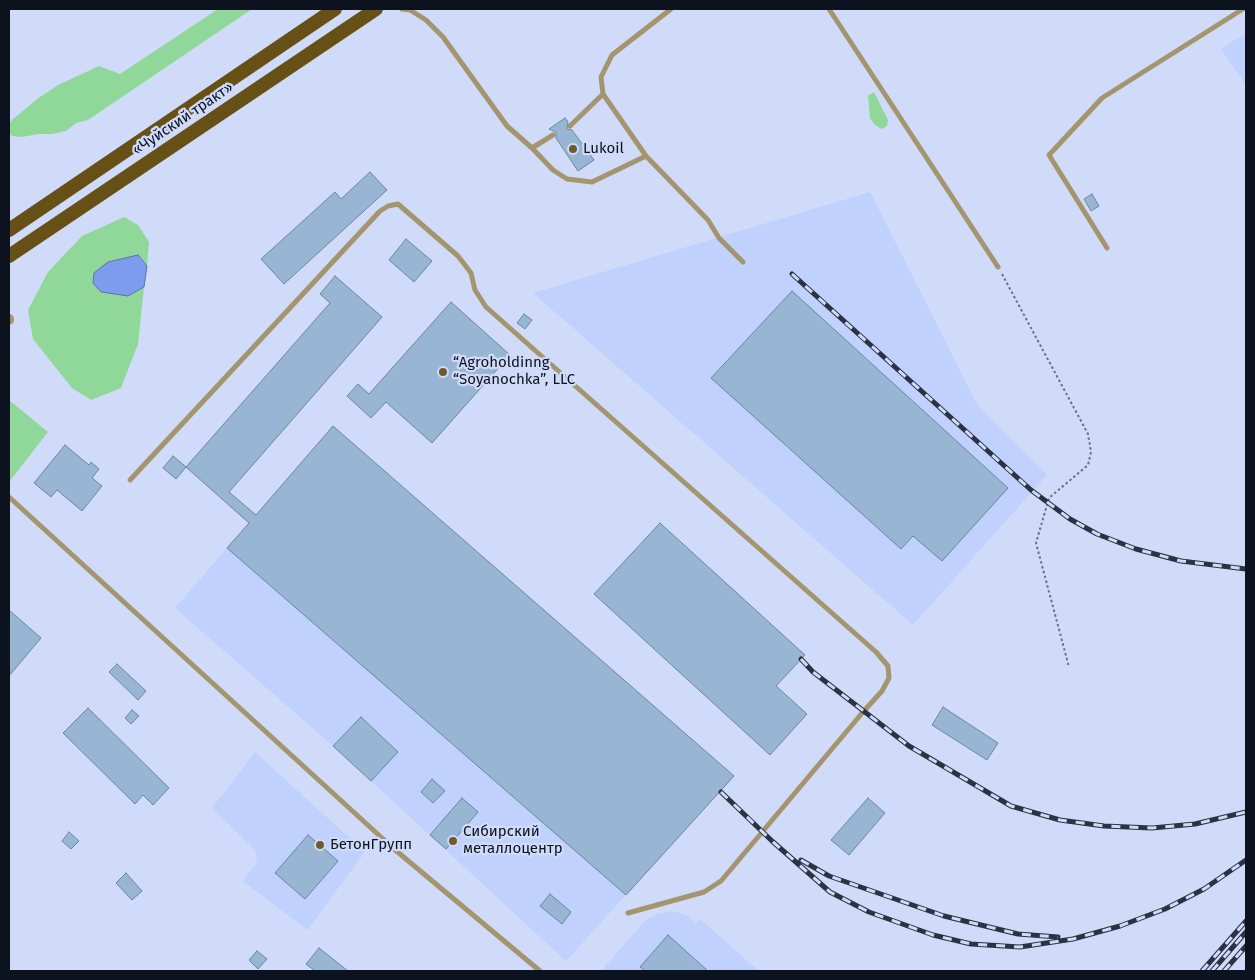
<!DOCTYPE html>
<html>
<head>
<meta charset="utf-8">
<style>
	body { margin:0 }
	#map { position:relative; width:1255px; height:980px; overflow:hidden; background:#cfdbf9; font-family:"Fira Sans",sans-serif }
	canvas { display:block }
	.frame { position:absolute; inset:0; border:10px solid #0d121f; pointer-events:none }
</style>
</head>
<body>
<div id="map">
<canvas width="1255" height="980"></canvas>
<div class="frame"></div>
</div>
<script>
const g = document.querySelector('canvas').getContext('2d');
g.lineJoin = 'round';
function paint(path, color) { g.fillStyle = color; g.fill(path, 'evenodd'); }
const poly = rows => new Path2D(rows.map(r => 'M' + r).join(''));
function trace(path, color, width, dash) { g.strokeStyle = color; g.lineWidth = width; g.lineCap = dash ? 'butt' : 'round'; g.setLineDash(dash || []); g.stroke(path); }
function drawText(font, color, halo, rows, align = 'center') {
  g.font = font + ' "Fira Sans",sans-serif'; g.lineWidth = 4.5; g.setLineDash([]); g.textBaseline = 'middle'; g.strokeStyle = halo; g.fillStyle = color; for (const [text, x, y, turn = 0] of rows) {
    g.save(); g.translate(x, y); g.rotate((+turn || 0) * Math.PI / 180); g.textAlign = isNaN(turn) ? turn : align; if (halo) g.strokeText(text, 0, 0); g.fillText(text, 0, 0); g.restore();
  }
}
paint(poly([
	[1246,33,1246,85,1221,49],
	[870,192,978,406,1047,475,913,625,533,293],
	[333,426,734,776,566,961,333,746,175,608],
	[255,752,365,852,307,930,243,881,257,863,255,850,212,808],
	[673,911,688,916,696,924,700,919,759,971,601,971,645,921,657,914]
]), '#c0d1fd');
paint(poly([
	[218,9,252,9,88,120,76,123,66,131,52,134,38,134,22,137,12,136,9,132,9,124,12,120,37,99,58,85,99,66,120,74],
	[874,92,888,120,887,126,882,129,875,125,870,118,868,96],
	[124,217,138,225,149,242,147,266,138,255,128,296,144,287,138,344,121,388,91,400,72,388,33,339,28,310,48,272,82,236],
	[9,400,48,432,9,482]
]), '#90d89a');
const water = poly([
	[138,255,147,266,144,287,128,296,101,292,93,283,94,273,108,262,138,255]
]);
paint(water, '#7e9ced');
trace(water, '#5c73af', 1);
const building = poly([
	[565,118,568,122,567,129,572,130,594,160,578,171,556,138,556,132,549,129,565,118],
	[370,172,387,190,284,284,261,259,335,192,341,199,370,172],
	[1092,194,1099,206,1091,211,1084,199,1092,194],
	[406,239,432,261,414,282,389,260,406,239],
	[335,276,382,317,229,492,256,515,333,426,734,776,626,895,227,548,249,523,186,467,330,303,320,294,335,276],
	[792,291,1008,488,942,561,913,536,901,549,711,378,792,291],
	[451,302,510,355,432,443,386,402,371,418,347,396,358,384,369,394,451,302],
	[524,314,532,320,525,329,517,323,524,314],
	[65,445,89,465,91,462,99,469,92,478,102,486,82,511,57,490,51,497,34,483,65,445],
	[173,456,186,467,176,479,163,468,173,456],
	[660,523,805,655,776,686,807,714,770,755,594,594,660,523],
	[9,610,41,638,9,676,9,610],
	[117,664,146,691,138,700,109,672,117,664],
	[943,707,998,743,987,760,932,725,943,707],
	[88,708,169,788,153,805,143,795,135,804,63,733,88,708],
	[132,710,139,716,131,724,125,718,132,710],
	[361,717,398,752,371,781,333,746,361,717],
	[432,779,445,791,433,803,421,792,432,779],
	[462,798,478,812,446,849,430,835,462,798],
	[868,798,885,813,849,855,831,840,868,798],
	[69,832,79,841,71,849,62,841,69,832],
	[308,835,338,861,305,899,275,873,308,835],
	[126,873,142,891,132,900,116,883,126,873],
	[550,894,571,912,562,924,540,906,550,894],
	[668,935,708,971,645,971,640,967,668,935],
	[319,948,348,971,315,971,306,964,319,948],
	[257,951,267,959,258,969,249,960,257,951]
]);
paint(building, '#98b6d3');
trace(building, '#6a86a2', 1);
trace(poly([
	[1002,274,1088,434,1091,452,1088,465,1049,498,1036,543,1069,667]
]), '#697186', 2, [2.5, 2.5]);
trace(poly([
	[402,9,410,10,426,20,443,37,507,126,532,148,553,135],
	[829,9,998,267],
	[570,126,603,94],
	[532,148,553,170,567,179,592,182,646,156,708,220,719,238,743,262],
	[646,156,603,94,601,77,612,55,671,9],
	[1107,248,1049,155,1102,98,1243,9],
	[130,480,380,211,388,206,398,204,458,256,471,273,475,290,486,307,876,652,888,666,889,678,882,691,863,712,721,881,704,892,628,913],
	[9,497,394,849,540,971]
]), '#a5956f', 5);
trace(poly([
	[9,320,9,319]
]), '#a5956f', 10);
trace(poly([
	[9,230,335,9],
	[9,256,376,9]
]), '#665016', 14);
const rail = poly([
	[792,274,1031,490,1070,519,1097,534,1136,549,1181,561,1246,569],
	[801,659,813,672,909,746,1011,806,1060,820,1104,826,1152,828,1195,824,1246,812],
	[721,792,772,841,830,892,869,912,933,935,971,944,1020,947,1073,939,1120,926,1165,909,1204,889,1246,860],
	[801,860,829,876,944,916,1018,934,1058,937],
	[1202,971,1246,921],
	[1212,971,1246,932],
	[1224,971,1246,946]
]);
trace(rail, '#2c3242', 5);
trace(rail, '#cfdbf9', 3, [9]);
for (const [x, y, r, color] of [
	[573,149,5,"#6f5b2a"],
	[443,372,5,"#6f5b2a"],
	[453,841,5,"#6f5b2a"],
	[320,845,5,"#6f5b2a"]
]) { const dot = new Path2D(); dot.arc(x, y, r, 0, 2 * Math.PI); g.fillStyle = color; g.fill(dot); trace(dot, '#cfdbf9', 2); }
drawText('15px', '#0d121f', '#cfdbf9', [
	["«Чуйский тракт»",183,119,-34]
]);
drawText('15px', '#0d121f', '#cfdbf9', [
	["Lukoil",583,149],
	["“Agroholdinng",453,363],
	["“Soyanochka”, LLC",453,380],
	["Сибирский",463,832],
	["металлоцентр",463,849],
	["БетонГрупп",330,845]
], 'left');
</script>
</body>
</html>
